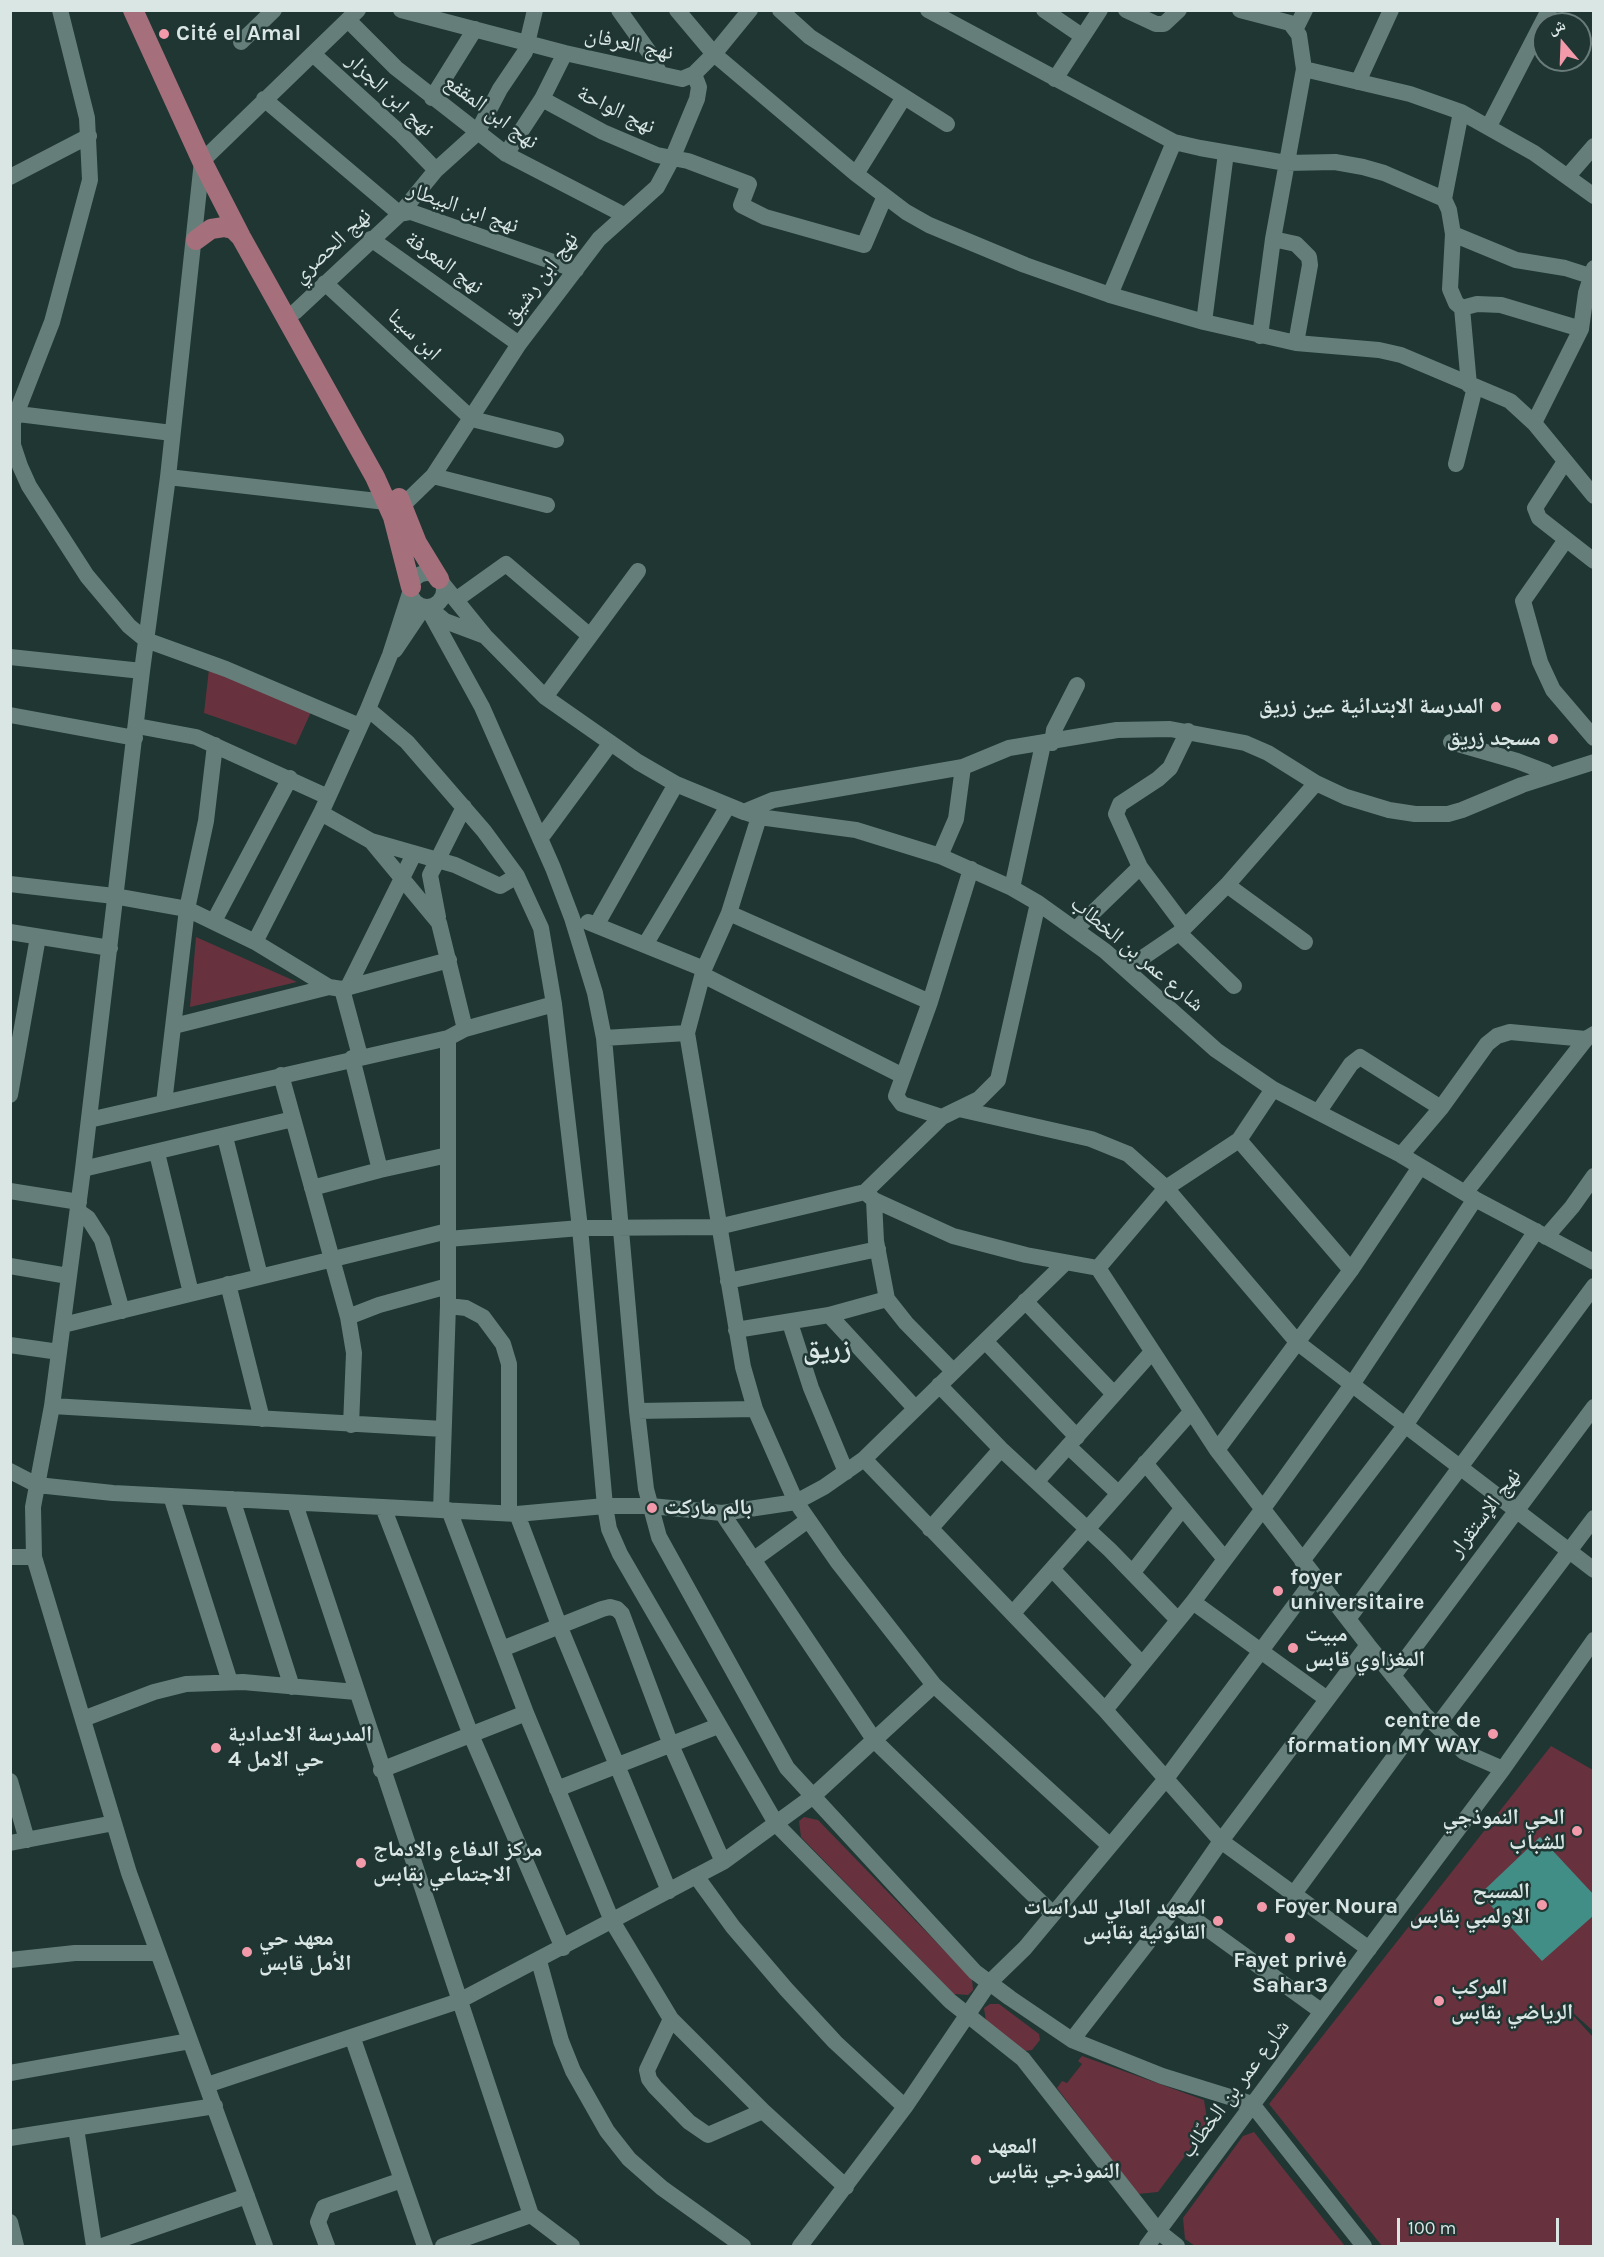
<!DOCTYPE html>
<html>
<head>
<meta charset="utf-8">
<style>
	body { margin:0 }
	#map { position:relative; width:1604px; height:2257px; overflow:hidden; background:#1f3633; font-family:Karla,"Noto Naskh Arabic",sans-serif }
	canvas { display:block }
	.frame { position:absolute; inset:0; border:12px solid #d9e6e4; pointer-events:none }
	.north { position:absolute; left:1532px; top:12px; width:60px; height:60px; box-sizing:border-box; background:#1f3633; border:2px solid #697c7a; border-radius:50%; rotate:341deg; font-size:16px; font-weight:700; line-height:24px; text-align:center; color:#d9e6e4 }
	.north::after { content:''; display:block; margin:auto; width:21px; height:27px; background:#f39aaa; clip-path:polygon(50% 0,100% 100%,50% 72%,0 100%) }
	.scale { position:absolute; left:1397px; top:2218px; width:162px; height:27px; box-sizing:border-box; border:3px solid #d9e6e4; border-top:0; padding-left:8px; font-size:18px; line-height:21px; white-space:nowrap; color:#d9e6e4; -webkit-text-stroke:4px #1f3633; paint-order:stroke }
</style>
</head>
<body>
<div id="map">
<canvas width="1604" height="2257"></canvas>
<div class="frame"></div>
<div class="north">ش</div>
<div class="scale">100 m</div>
</div>
<script>
const g = document.querySelector('canvas').getContext('2d');
g.lineJoin = 'round';
function paint(path, color) { g.fillStyle = color; g.fill(path, 'evenodd'); }
const poly = rows => new Path2D(rows.map(r => 'M' + r).join(''));
function trace(path, color, width, dash) { g.strokeStyle = color; g.lineWidth = width; g.lineCap = dash ? 'butt' : 'round'; g.setLineDash(dash || []); g.stroke(path); }
function drawText(font, color, halo, rows, align = 'center') {
  g.font = font + ' Karla,"Noto Naskh Arabic",sans-serif'; g.lineWidth = 5; g.setLineDash([]); g.textBaseline = 'middle'; g.strokeStyle = halo; g.fillStyle = color; for (const [text, x, y, turn = 0] of rows) {
    g.save(); g.translate(x, y); g.rotate((+turn || 0) * Math.PI / 180); g.textAlign = isNaN(turn) ? turn : align; if (halo) g.strokeText(text, 0, 0); g.fillText(text, 0, 0); g.restore();
  }
}
paint(poly([
	[209,669,311,712,296,745,204,713],
	[196,937,297,982,190,1007],
	[1551,1746,1593,1770,1593,2031,1559,2000,1593,2037,1593,2246,1382,2246,1269,2104],
	[804,1817,818,1820,972,1979,973,1990,968,1995,954,1994,801,1837,799,1821],
	[990,2004,999,2004,1039,2034,1040,2040,1032,2050,1025,2051,986,2021,984,2008],
	[1082,2056,1204,2100,1208,2125,1158,2192,1138,2194,1057,2088,1062,2081,1067,2083,1082,2064,1078,2061],
	[1254,2132,1345,2246,1195,2246,1185,2239,1183,2218,1243,2136]
]), '#67323d');
paint(poly([
	[1540,1837,1594,1895,1593,1916,1542,1961,1480,1894]
]), '#418e86');
trace(poly([
	[60,10,87,118,90,180,52,322,13,422,13,445,20,466,29,486,87,576,129,626,146,640,226,669,360,726],
	[401,10,565,53,682,79,694,74,714,54,750,10],
	[619,10,649,52,660,74],
	[677,10,714,54,856,174,906,212,929,225,1025,265,1110,295,1204,322,1296,343,1379,350,1401,355,1510,401,1534,423,1594,496],
	[780,10,810,37,947,124],
	[928,10,1174,142,1200,148,1286,163,1335,162,1363,167,1384,173,1444,199],
	[1044,10,1082,36],
	[1126,10,1156,24,1164,24,1179,10],
	[1240,10,1290,23,1299,35,1304,69,1273,239,1260,336],
	[349,21,396,68,506,154,624,215],
	[1296,28,1305,10],
	[241,42,274,10],
	[313,54,400,133,436,170],
	[1304,69,1410,94,1461,112,1534,153,1594,196],
	[1055,79,1100,10],
	[1358,82,1391,10],
	[432,98,475,29],
	[264,99,400,214,411,212,576,270],
	[542,99,603,132,657,155,688,161,749,184,741,205,765,217,864,245,885,196],
	[1461,112,1444,199,1449,210,1453,234,1450,289,1456,303,1462,308,1469,385],
	[1489,126,1549,10],
	[506,154,542,99,565,53],
	[856,174,904,97],
	[1568,176,1594,146],
	[10,177,89,136],
	[1453,234,1516,260,1565,268,1590,276],
	[371,239,519,344],
	[1273,239,1296,244,1309,257,1310,265,1296,343],
	[325,283,472,419,556,440],
	[1110,295,1174,142],
	[1462,308,1477,304,1501,305,1581,329],
	[295,312,400,214,436,170,477,133,500,89,525,52,535,10],
	[1204,322,1226,153],
	[10,413,172,433],
	[1534,423,1581,329,1586,293,1594,268],
	[1564,463,1535,508,1539,518,1594,561],
	[1456,464,1475,387],
	[433,476,547,505],
	[168,477,386,502],
	[402,506,433,476,519,344,599,239,657,187,672,159,697,99,699,87,694,74],
	[1565,541,1523,601,1540,662,1553,690,1594,738],
	'410 590a17 17 0 1 1 34 0a17 17 0 1 1-34 0Z',
	[442,583,485,636,545,697,638,762,676,784,744,812,759,817,856,830,940,856,1012,888,1038,903,1105,951,1216,1050,1273,1089,1401,1155,1475,1199,1594,1262],
	[457,599,506,564,590,636],
	[427,607,482,707,553,868,572,918,595,993,604,1038,637,1411,646,1489,659,1537,787,1768,975,1972,1010,1998,1072,2040,1162,2076,1252,2104,1364,2246],
	[432,610,445,621,485,636],
	[395,650,424,607],
	[10,657,142,671],
	[545,697,638,571],
	[368,709,407,742,484,831,517,876,541,928,554,1004,580,1228,605,1506,609,1529,620,1554,777,1825,950,2001,1023,2059,1158,2231,1177,2246],
	[10,715,135,738],
	[137,726,196,737,328,797],
	[1451,742,1517,761,1546,772,1547,776],
	[1052,743,1054,730,1077,685],
	[744,812,773,800,963,767,1009,748,1117,730,1170,729,1245,743,1268,753,1316,783,1346,797,1389,810,1415,814,1448,814,1462,810,1522,785,1594,762],
	[321,813,371,841,439,923,465,1029],
	[759,817,729,913,704,969,687,1033,743,1367,755,1409,796,1502,837,1561,934,1685,1109,1845],
	[540,839,610,744],
	[371,841,455,865,500,886,517,876],
	[940,856,956,819,963,767],
	[10,884,114,896,187,909,255,942,329,987,342,989,449,960],
	[1227,885,1305,942],
	[1012,888,1043,744],
	[729,913,930,1002],
	[438,917,430,875,464,807],
	[214,921,290,778],
	[588,922,704,969],
	[597,924,676,784],
	[1185,927,1140,867,1116,814,1120,804,1158,779,1170,768,1188,731],
	[1076,929,1140,867],
	[10,932,110,948],
	[1179,933,1234,986],
	[255,942,321,813,368,709,390,655,410,593],
	[645,945,728,806],
	[1126,969,1179,933,1227,885,1316,783],
	[703,975,903,1076],
	[348,987,414,854],
	[342,989,360,1056],
	[174,1026,329,987],
	[604,1038,687,1033],
	[281,1075,348,1317,354,1353,351,1425],
	[10,1095,38,937],
	[164,1103,187,909,206,821,215,745],
	[959,1109,1091,1139,1128,1154,1166,1188,1298,1343,1594,1570],
	[1319,1111,1351,1064,1360,1057,1441,1108],
	[942,1117,902,1104,896,1096,930,1002,971,869],
	[89,1120,448,1038,465,1029,554,1004],
	[225,1137,260,1276],
	[1239,1140,1351,1270],
	[157,1153,191,1293],
	[1401,1155,1441,1108,1487,1044,1497,1036,1510,1032,1586,1039,1594,1034],
	[83,1169,293,1119],
	[380,1170,448,1155],
	[312,1188,380,1170,352,1058],
	[10,1191,79,1202],
	[865,1192,874,1200,953,1236,1026,1255,1098,1268],
	[1465,1193,1586,1039],
	[874,1200,876,1241,887,1299,906,1323,953,1371],
	[78,1211,88,1218,102,1240,122,1311],
	[1546,1237,1572,1207,1594,1176],
	[448,1239,580,1228,718,1227,865,1192,942,1117,979,1099,998,1080,1038,903],
	[10,1266,68,1276],
	[1098,1268,1217,1450,1368,1645,1425,1715,1464,1752,1503,1769],
	[1098,1268,1166,1188,1239,1140,1273,1089],
	[728,1281,878,1249],
	[228,1284,262,1419],
	[1025,1301,1114,1394],
	[448,1306,466,1308,483,1317,503,1344,509,1364,509,1513],
	[829,1315,915,1408],
	[348,1317,379,1305,448,1286],
	[790,1323,811,1388,846,1472],
	[63,1325,448,1231],
	[736,1330,829,1315,887,1299],
	[985,1341,1077,1437],
	[10,1345,59,1352],
	[939,1385,1001,1449,1110,1550,1178,1620],
	[52,1406,443,1429],
	[637,1411,755,1409],
	[1068,1446,1118,1493],
	[1217,1450,1351,1270,1420,1167],
	[864,1459,1105,1710,1221,1841,1369,1949],
	[1145,1463,1224,1558],
	[10,1471,37,1485,113,1493,517,1514,605,1506,651,1506,722,1513,796,1502,824,1487,864,1459,1065,1263],
	[1037,1481,1151,1353],
	[171,1496,230,1682],
	[232,1499,292,1687],
	[295,1504,531,2215,572,2246],
	[383,1507,471,1735,563,1948],
	[441,1510,448,1306,448,1038],
	[449,1510,526,1713,612,1921,671,2019,763,2111,846,2187],
	[722,1513,875,1741,1053,1914],
	[517,1514,559,1625,669,1891],
	[930,1529,1001,1449],
	[10,1557,34,1557],
	[753,1560,808,1520],
	[1302,1561,1404,1427,1536,1231],
	[1052,1569,1142,1664],
	[1133,1572,1182,1509],
	[1193,1602,1327,1699],
	[1013,1613,1190,1413],
	[1348,1619,1594,1286],
	[502,1649,602,1609,610,1607,617,1609,622,1614,671,1745,723,1862],
	[1393,1676,1594,1407],
	[1105,1710,1193,1602,1262,1510,1351,1386,1475,1199],
	[83,1719,154,1692,186,1684,243,1682,356,1692],
	[1437,1726,1594,1518],
	[381,1770,526,1713],
	[10,1781,27,1840],
	[557,1789,718,1726],
	[10,1843,114,1823],
	[696,1876,733,1927,786,1989,835,2042,905,2107],
	[1293,1895,1425,1715],
	[1176,1906,1321,2011],
	[10,1960,75,1953,156,1953],
	[539,1961,561,2041,573,2071,607,2131,629,2159,662,2188,743,2246],
	[671,2019,647,2070,649,2079,655,2087,689,2122,708,2135,763,2111],
	[353,2039,425,2246],
	[1072,2040,1176,1906,1221,1841,1368,1645],
	[10,2073,190,2041],
	[207,2085,459,2001,723,1862,812,1797,934,1685],
	[76,2128,94,2246],
	[10,2138,215,2106],
	[10,2222,16,2246],
	[102,2246,247,2196],
	[265,2246,129,1873,34,1557,33,1507,52,1406,83,1169,142,671,168,477,202,161,358,10],
	[327,2246,318,2222,324,2207,402,2180],
	[443,2246,531,2215],
	[800,2246,905,2107,989,1983,1025,1948,1165,1780,1315,1578],
	[1147,2246,1503,1769,1594,1640]
]), '#657e7a', 16);
trace(poly([
	[133,10,202,161,241,237,375,477,393,517,411,587],
	[196,240,211,229,224,227,233,229,241,237],
	[399,498,417,543,439,579]
]), '#a5707b', 20);
for (const [x, y, r, color] of [
	[164,34,6,"#f39aaa"],
	[1496,707,6,"#f39aaa"],
	[1553,739,6,"#f39aaa"],
	[652,1508,6,"#f39aaa"],
	[1278,1591,6,"#f39aaa"],
	[1293,1648,6,"#f39aaa"],
	[1493,1734,6,"#f39aaa"],
	[216,1748,6,"#f39aaa"],
	[1577,1831,6,"#f39aaa"],
	[361,1863,6,"#f39aaa"],
	[1542,1905,6,"#f39aaa"],
	[1262,1907,6,"#f39aaa"],
	[1218,1921,6,"#f39aaa"],
	[1290,1938,6,"#f39aaa"],
	[247,1952,6,"#f39aaa"],
	[1439,2001,6,"#f39aaa"],
	[976,2160,6,"#f39aaa"]
]) { const dot = new Path2D(); dot.arc(x, y, r, 0, 2 * Math.PI); g.fillStyle = color; g.fill(dot); trace(dot, '#1f3633', 2); }
drawText('bold 22px', '#d9e6e4', '#1f3633', [
	["Cité el Amal",176,34],
	["المدرسة الابتدائية عين زريق",1484,707,"right"],
	["مسجد زريق",1541,739,"right"],
	["بالم ماركت",664,1508],
	["foyer",1290,1578],
	["universitaire",1290,1603],
	["مبيت",1305,1635],
	["المغزاوي قابس",1305,1660],
	["centre de",1481,1721,"right"],
	["formation MY WAY",1481,1746,"right"],
	["المدرسة الاعدادية",228,1735],
	["حي الامل 4",228,1760],
	["الحي النموذجي",1565,1818,"right"],
	["للشباب",1565,1843,"right"],
	["مركز الدفاع والادماج",373,1850],
	["الاجتماعي بقابس",373,1875],
	["المسبح",1530,1892,"right"],
	["الاولمبي بقابس",1530,1917,"right"],
	["Foyer Noura",1274,1907],
	["المعهد العالي للدراسات",1206,1908,"right"],
	["القانونية بقابس",1206,1933,"right"],
	["معهد حي",259,1939],
	["الأمل قابس",259,1964],
	["Fayet privė",1290,1961,"center"],
	["Sahar3",1290,1986,"center"],
	["المركب",1451,1988],
	["الرياضي بقابس",1451,2013],
	["المعهد",988,2147],
	["النموذجي بقابس",988,2172]
], 'left');
drawText('22px', '#d9e6e4', '#1f3633', [
	["نهج العرفان",629,44,12],
	["نهج ابن الجزار",390,95,43],
	["نهج الواحة",616,110,26],
	["نهج ابن المقفع",491,112,36],
	["نهج ابن البيطار",463,208,19],
	["نهج الحصري",332,246,-43],
	["نهج المعرفة",444,263,36],
	["نهج ابن رشيق",541,278,-53],
	["ابن سينا",414,335,43],
	["شارع عمر بن الخطاب",1137,954,40],
	["نهج الإستقرار",1485,1513,-53],
	["شارع عمر بن الخطّاب",1235,2089,-53]
]);
drawText('bold 28px', '#d9e6e4', '#1f3633', [
	["زريق",827,1350]
]);
</script>
</body>
</html>
